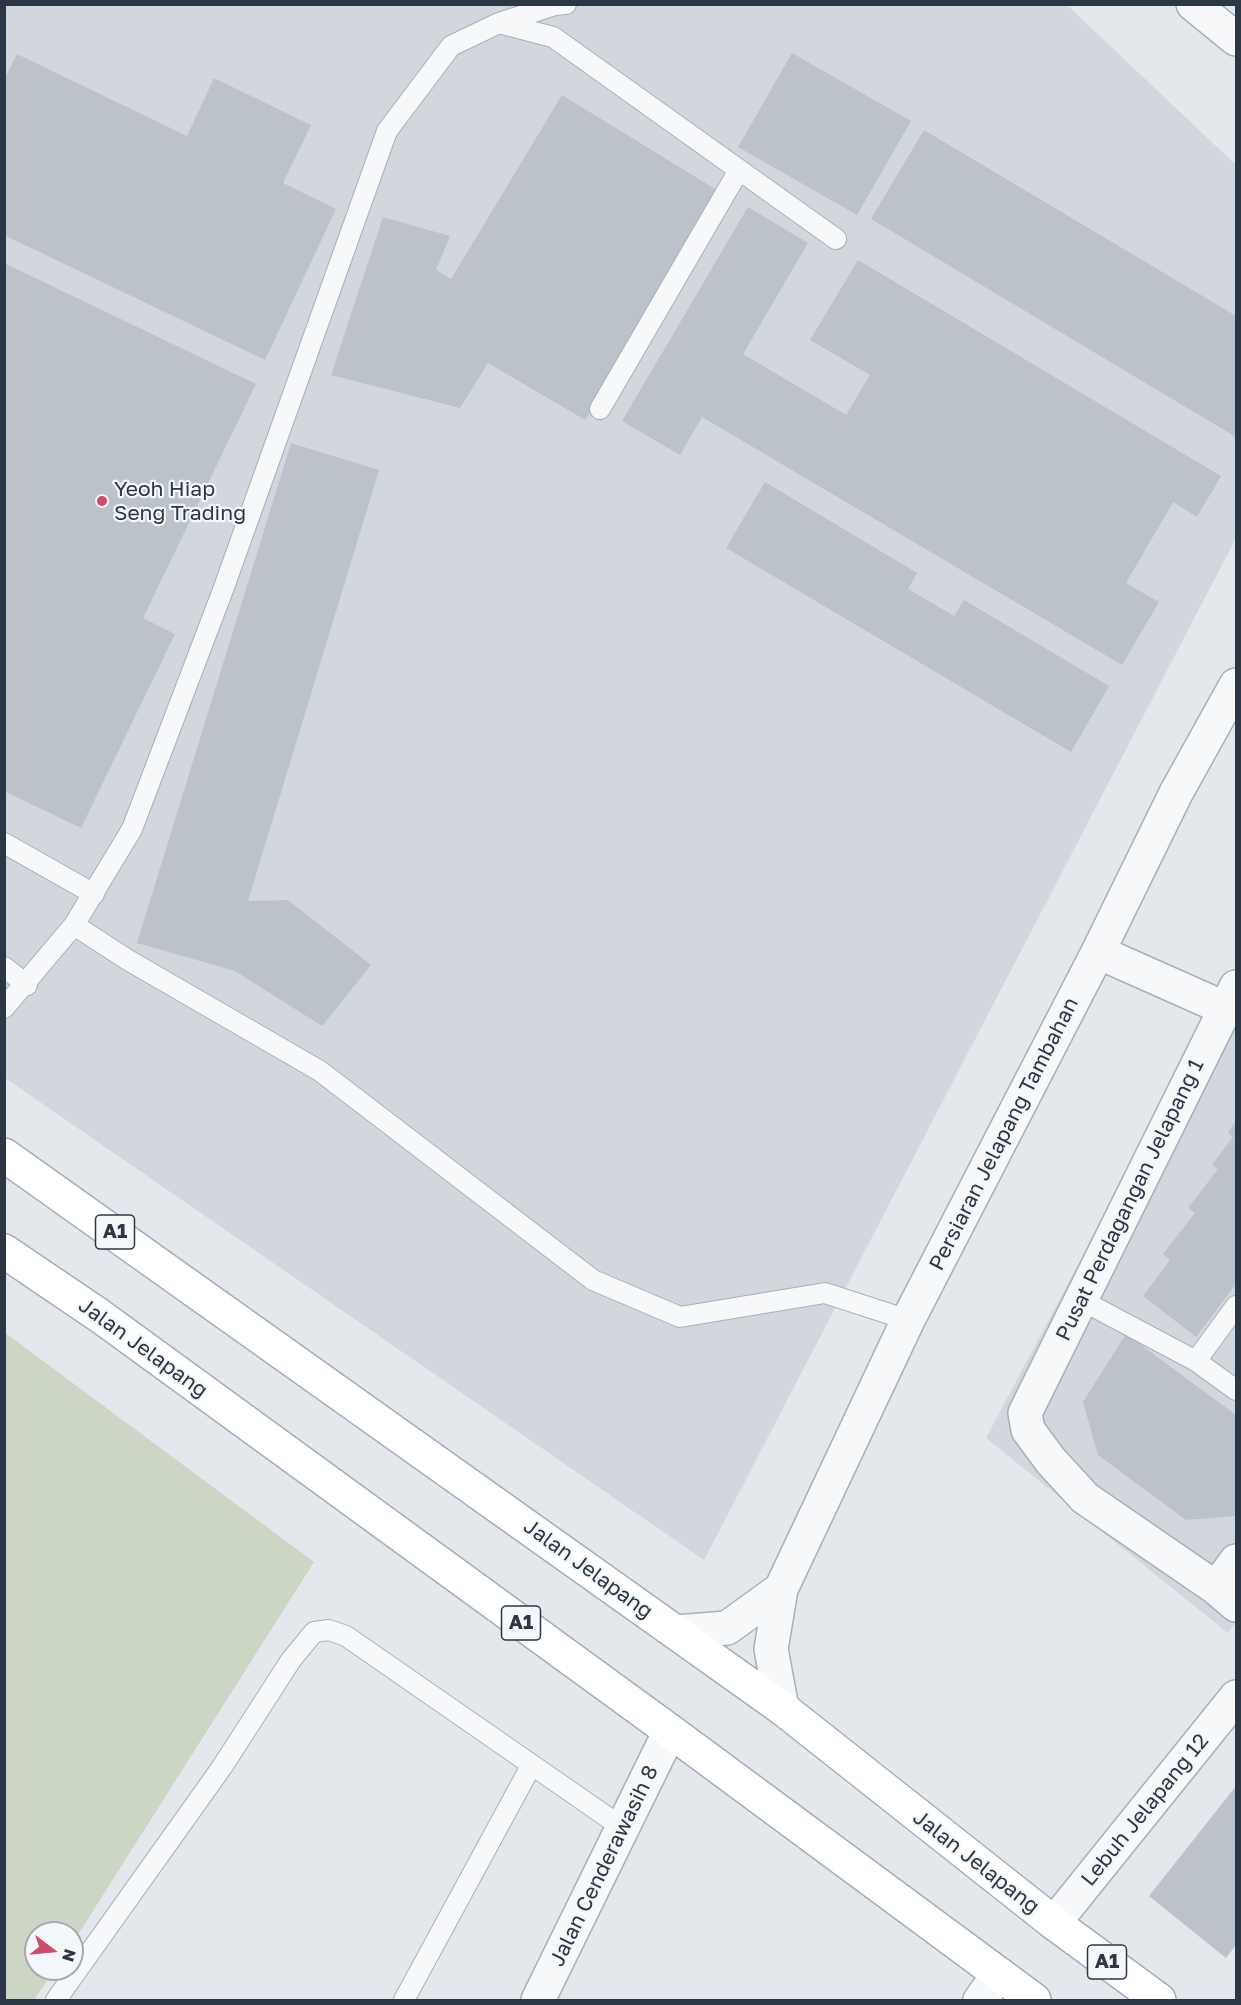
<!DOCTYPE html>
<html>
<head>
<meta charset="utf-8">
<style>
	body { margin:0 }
	#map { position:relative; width:1241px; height:2005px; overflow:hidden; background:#e4e8ec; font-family:"Golos Text",sans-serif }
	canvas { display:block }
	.frame { position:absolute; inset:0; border:6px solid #2b3745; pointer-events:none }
	.north { position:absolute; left:24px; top:1921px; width:60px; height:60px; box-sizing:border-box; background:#f4f7f9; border:2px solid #a4aab1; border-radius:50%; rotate:106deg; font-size:16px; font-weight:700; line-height:24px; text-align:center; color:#2b3745 }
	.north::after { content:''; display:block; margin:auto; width:21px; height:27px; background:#d04a6c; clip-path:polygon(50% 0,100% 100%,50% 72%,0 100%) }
</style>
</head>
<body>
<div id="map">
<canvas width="1241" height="2005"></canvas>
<div class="frame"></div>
<div class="north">N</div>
</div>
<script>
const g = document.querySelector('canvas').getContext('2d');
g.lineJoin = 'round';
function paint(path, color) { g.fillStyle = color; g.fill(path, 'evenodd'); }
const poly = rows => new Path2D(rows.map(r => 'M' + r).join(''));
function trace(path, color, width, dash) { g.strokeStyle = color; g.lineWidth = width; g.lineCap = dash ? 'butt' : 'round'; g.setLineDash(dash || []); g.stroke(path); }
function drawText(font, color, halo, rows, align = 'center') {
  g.font = font + ' "Golos Text",sans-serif'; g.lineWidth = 4.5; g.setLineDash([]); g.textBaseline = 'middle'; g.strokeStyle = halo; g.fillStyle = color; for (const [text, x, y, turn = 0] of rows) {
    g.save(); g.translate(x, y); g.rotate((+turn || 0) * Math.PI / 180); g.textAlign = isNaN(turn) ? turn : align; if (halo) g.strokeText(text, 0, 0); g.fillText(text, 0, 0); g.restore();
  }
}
paint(poly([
	[5,5,1067,5,1236,165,1236,538,704,1560,5,1078],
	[1236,967,1236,1622,1228,1633,986,1438]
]), '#d2d7de');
paint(poly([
	[4,1332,314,1562,72,1944,72,1933,36,1933,36,1969,55,1969,34,2000,4,2000]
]), '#cbd6c5');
paint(poly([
	[792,53,911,121,857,215,738,147],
	[17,54,187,136,214,78,311,125,283,183,336,209,265,360,4,235,4,80],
	[562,95,720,192,585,420,488,363,460,408,331,375,383,217,450,236,436,270,451,279],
	[924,130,1236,316,1236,437,871,219],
	[748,207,808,243,743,354,846,415,870,375,810,340,858,260,1221,476,1197,517,1173,502,1126,583,1159,602,1122,665,702,417,680,455,622,421],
	[4,263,256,384,143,618,175,634,81,828,4,791],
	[291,443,379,470,248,901,288,900,371,965,322,1026,235,971,137,943],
	[765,482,917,573,908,589,954,616,964,600,1109,686,1071,752,726,548],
	[1236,1121,1236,1284,1196,1337,1143,1296,1170,1260,1163,1254,1195,1213,1188,1208,1218,1169,1212,1165,1233,1137,1228,1133],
	[1126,1334,1236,1415,1236,1516,1186,1520,1098,1455,1083,1402],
	[1236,1786,1236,1945,1226,1958,1149,1896]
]), '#bbc2ca');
const service = poly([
	[499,23,555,5,566,4],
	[600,409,739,170],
	[4,843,94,894],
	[74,925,128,960,320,1071,593,1280,680,1317,825,1293,908,1320],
	[4,967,27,985],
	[4,1008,74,925,132,829,223,590,387,131,451,46,499,23,553,37,836,239],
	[1081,1300,1196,1361,1236,1390],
	[1196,1361,1236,1306],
	[56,2000,222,1767,291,1660,314,1632,329,1630,346,1636,623,1828],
	[404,2000,531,1766]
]);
const minor = poly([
	[1193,4,1236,39],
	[1098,952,1224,1008],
	[1236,987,1025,1413,1028,1430,1051,1461,1085,1498,1216,1588,1236,1561],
	[1216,1588,1236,1605],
	[676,1632,727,1628,781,1589],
	[782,1708,771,1649,781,1589,908,1320,1098,952,1176,793,1236,685],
	[1054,1923,1236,1697],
	[538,2000,670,1731],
	[980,2000,999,1974]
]);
const primary = poly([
	[4,1155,782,1708,1054,1923,1159,2000],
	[4,1251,100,1316,670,1731,1034,2000]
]);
trace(service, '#a9afb7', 22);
trace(minor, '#a9afb7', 36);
trace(primary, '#a3adb8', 36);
trace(service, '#f7f8fa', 20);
trace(minor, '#f7f8fa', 33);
trace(primary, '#fff', 33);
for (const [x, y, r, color] of [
	[102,501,6,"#d04a6c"]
]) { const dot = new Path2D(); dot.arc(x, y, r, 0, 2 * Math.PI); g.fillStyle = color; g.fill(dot); trace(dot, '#f4f7f9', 2); }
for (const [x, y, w] of [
	[115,1232,39],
	[521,1623,39],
	[1107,1962,39]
]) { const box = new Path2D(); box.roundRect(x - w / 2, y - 17, w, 34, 4.5); g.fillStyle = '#f4f7f9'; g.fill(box); trace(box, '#2b3745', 1.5); }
drawText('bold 20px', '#2b3745', null, [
	["A1",115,1232],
	["A1",521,1623],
	["A1",1107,1962]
]);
drawText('21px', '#2b3745', '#f4f7f9', [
	["Yeoh Hiap",114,489],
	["Seng Trading",114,513]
], 'left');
drawText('21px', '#2b3745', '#f4f7f9', [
	["Persiaran Jelapang Tambahan",1004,1134,-63],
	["Pusat Perdagangan Jelapang 1",1130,1200,-64],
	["Jalan Jelapang",143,1348,36],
	["Jalan Jelapang",588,1569,36],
	["Lebuh Jelapang 12",1145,1810,-51],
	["Jalan Jelapang",976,1862,38],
	["Jalan Cenderawasih 8",604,1866,-64]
]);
</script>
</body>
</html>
